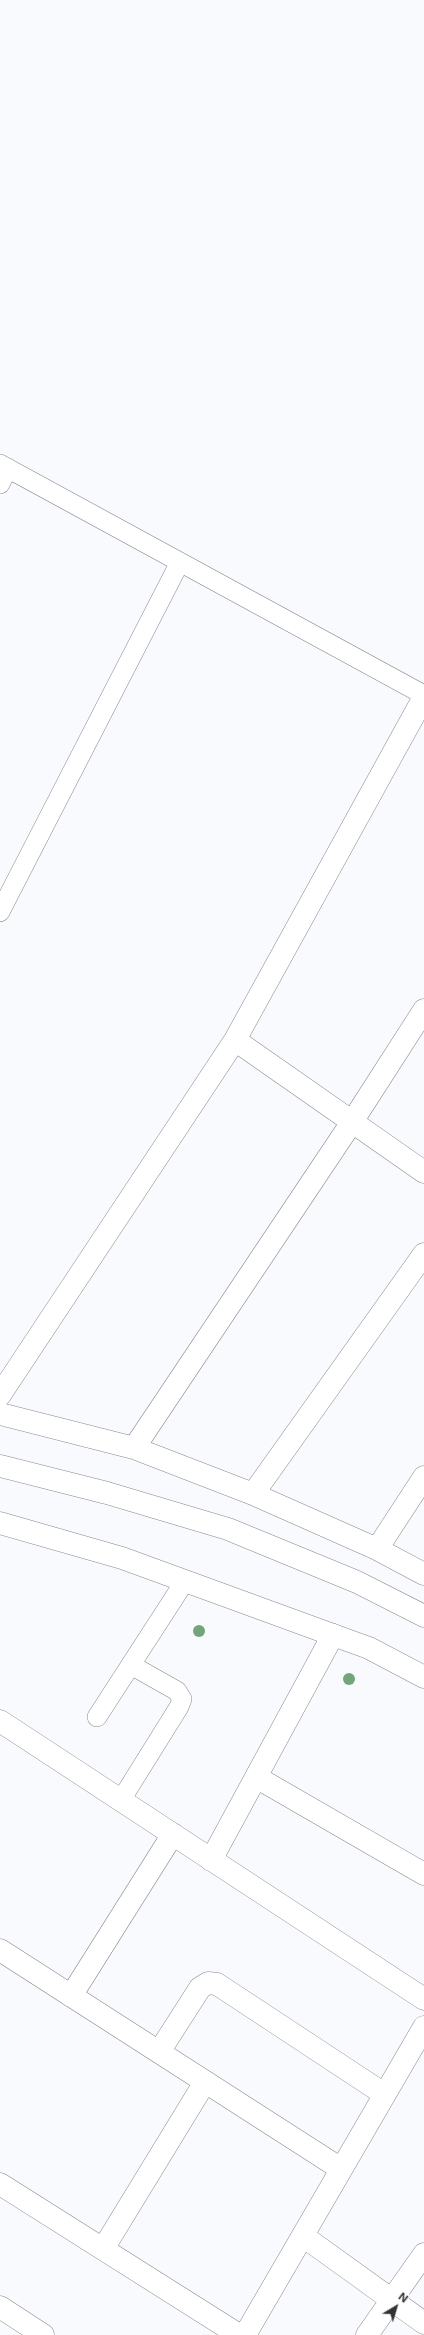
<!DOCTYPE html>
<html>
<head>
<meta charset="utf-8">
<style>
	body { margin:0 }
	#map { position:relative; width:424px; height:2335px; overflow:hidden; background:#f8fafe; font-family:Inter,sans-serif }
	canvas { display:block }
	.north { position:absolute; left:376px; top:2287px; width:40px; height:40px; -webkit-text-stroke:3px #fff; paint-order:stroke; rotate:38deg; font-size:11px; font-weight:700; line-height:16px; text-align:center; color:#333335 }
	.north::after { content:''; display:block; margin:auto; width:14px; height:18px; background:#333335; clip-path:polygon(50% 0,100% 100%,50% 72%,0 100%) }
</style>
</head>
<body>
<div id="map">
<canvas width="424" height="2335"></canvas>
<div class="north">N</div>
</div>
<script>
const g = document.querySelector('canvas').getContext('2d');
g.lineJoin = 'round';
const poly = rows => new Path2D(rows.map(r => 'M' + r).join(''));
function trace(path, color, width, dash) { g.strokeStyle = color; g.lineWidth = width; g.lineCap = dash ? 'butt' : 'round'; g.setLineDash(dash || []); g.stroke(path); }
const lane = poly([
	[0,464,424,695],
	[0,484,8,468],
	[0,912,180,562],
	[97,1717,185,1581],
	[121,1800,179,1707,182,1699,177,1691,131,1665]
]);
const street = poly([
	[235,1040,424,1172],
	[0,1395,235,1040,424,697],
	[0,1414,134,1448,253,1494,377,1549,424,1574],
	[134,1448,352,1122,424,1010],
	[253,1494,424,1254],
	[377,1549,424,1477],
	[0,1721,424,1999],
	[256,1777,424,1874],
	[211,1860,333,1635],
	[0,1950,341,2169],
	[71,1996,173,1834],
	[159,2052,200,1988,208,1983,217,1984,384,2094],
	[0,2184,239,2335],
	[303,2236,424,2323],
	[103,2249,205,2082],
	[0,2307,43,2335],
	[245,2335,424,2027],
	[367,2335,424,2254]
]);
const secondary = poly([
	[0,1466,107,1493,228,1529,357,1582,424,1616],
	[0,1523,122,1558,333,1635,369,1648,424,1677]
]);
trace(lane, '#88898e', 20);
trace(street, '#88898e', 23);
trace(secondary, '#88898e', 23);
trace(lane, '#fff', 19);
trace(street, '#fff', 22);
trace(secondary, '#fff', 22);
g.fillStyle = '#72a67a';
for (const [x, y] of [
	[199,1631],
	[349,1679]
]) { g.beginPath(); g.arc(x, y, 6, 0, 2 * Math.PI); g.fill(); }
</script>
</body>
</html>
